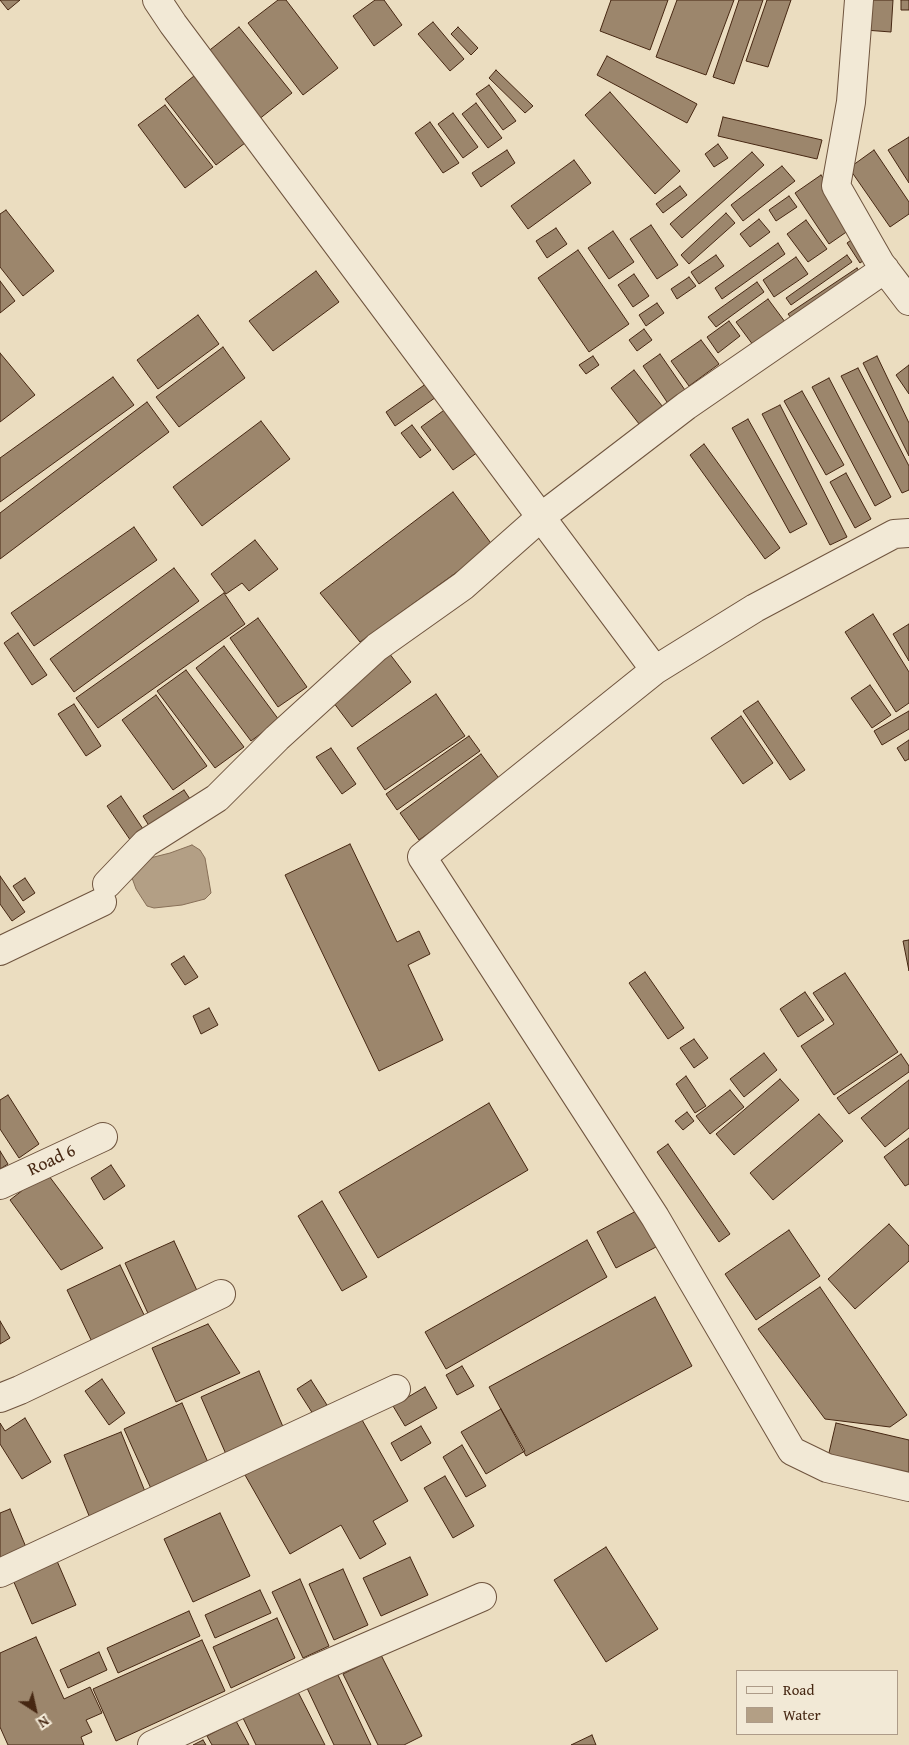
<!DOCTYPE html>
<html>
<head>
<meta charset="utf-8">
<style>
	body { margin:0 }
	#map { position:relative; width:909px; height:1745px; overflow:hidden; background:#ebddc0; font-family:"Gentium Book Plus",serif }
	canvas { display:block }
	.legend { position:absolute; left:736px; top:1670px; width:162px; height:65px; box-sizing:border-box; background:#f2e9d6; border:1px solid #ad9b88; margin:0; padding:6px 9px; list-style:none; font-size:15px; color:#462712 }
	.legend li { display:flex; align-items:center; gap:10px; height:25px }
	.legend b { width:25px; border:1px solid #ad9b88 }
	.north { position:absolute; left:10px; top:1685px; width:50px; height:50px; -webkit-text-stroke:4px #f2e9d6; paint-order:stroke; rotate:145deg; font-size:14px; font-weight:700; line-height:20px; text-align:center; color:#462712 }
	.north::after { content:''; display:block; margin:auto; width:18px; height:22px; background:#462712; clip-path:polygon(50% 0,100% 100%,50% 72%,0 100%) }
</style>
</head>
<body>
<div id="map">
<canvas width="909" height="1745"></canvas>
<ul class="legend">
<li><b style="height:6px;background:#f2e9d6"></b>Road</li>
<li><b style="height:14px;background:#b39f85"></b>Water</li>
</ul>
<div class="north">N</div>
</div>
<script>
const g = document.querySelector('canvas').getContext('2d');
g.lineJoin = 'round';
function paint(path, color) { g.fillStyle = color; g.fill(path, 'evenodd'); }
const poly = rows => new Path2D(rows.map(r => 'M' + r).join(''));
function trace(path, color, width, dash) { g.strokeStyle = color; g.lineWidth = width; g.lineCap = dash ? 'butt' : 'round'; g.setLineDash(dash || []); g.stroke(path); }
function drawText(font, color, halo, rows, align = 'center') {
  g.font = font + ' "Gentium Book Plus",serif'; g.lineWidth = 4.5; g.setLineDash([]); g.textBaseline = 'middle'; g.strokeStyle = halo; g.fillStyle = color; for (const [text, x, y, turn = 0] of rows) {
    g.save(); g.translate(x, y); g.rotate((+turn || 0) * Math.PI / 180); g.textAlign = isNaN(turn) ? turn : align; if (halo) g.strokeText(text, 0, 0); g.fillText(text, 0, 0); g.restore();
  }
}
const water = poly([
	[192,845,200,850,205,858,211,893,205,899,182,905,154,908,147,906,136,889,131,875,142,860,170,853,192,845]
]);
paint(water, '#b39f85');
trace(water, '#876f57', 1);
const building = poly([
	[0,0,20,0,8,10,0,0],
	[278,0,286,0,338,68,303,95,248,23,278,0],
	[375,0,384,0,402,25,374,46,353,16,375,0],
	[611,0,668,0,650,50,600,31,611,0],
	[677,0,734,0,706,75,656,57,677,0],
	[739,0,763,0,734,84,713,77,739,0],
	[767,0,791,0,768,67,746,61,767,0],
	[868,0,893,0,891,32,865,30,868,0],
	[901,0,909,0,909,10,901,10,901,0],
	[433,22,464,59,450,71,418,34,433,22],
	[239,27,292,93,258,120,206,53,239,27],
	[458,27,478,48,471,55,451,34,458,27],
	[607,56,697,104,687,123,597,75,607,56],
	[496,70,533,106,525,113,489,78,496,70],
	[194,76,245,143,216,165,165,99,194,76],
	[489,85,516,121,503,130,476,94,489,85],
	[610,92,680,171,655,194,585,115,610,92],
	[476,103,502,138,488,148,462,114,476,103],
	[165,105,213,167,185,188,138,125,165,105],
	[453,113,478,147,463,158,438,124,453,113],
	[723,117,822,140,817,159,718,136,723,117],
	[430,122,459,163,443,173,415,133,430,122],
	[909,137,909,183,888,150,909,137],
	[718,144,728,158,714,167,705,154,718,144],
	[507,150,515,163,481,187,472,173,507,150],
	[874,150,909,202,909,214,890,227,849,168,874,150],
	[752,152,764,165,682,238,670,224,752,152],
	[574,160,591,183,528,229,511,206,574,160],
	[782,166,795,181,743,221,731,205,782,166],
	[821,175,855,226,829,244,795,193,821,175],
	[680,186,687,195,663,213,656,204,680,186],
	[789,196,797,207,776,221,769,210,789,196],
	[6,210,54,271,23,296,0,267,0,214,6,210],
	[726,213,735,223,689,264,681,255,726,213],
	[759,219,770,232,750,247,740,234,759,219],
	[806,220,827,249,808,262,787,234,806,220],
	[651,225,678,265,657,279,630,239,651,225],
	[556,228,567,244,547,258,536,241,556,228],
	[613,231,634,262,609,279,588,248,613,231],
	[857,236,870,256,860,263,847,243,857,236],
	[778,243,785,254,722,299,715,288,778,243],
	[578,250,629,324,589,352,538,278,578,250],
	[716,255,724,266,699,284,691,272,716,255],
	[847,255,852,262,791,305,786,298,847,255],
	[796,257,808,274,774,297,763,280,796,257],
	[857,268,864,278,795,323,788,314,857,268],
	[316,271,339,302,273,351,249,321,316,271],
	[634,274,649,296,633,307,618,285,634,274],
	[689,277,696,286,677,299,671,289,689,277],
	[0,281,15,301,0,313,0,281],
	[757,282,764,292,716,327,708,317,757,282],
	[768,299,791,330,759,353,736,322,768,299],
	[657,303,664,313,646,326,639,315,657,303],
	[198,315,219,344,158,389,137,360,198,315],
	[729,321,740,336,718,353,707,337,729,321],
	[644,329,652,340,637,351,629,340,644,329],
	[701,340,719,364,689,386,671,361,701,340],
	[223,347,245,378,179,427,156,397,223,347],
	[0,353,35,395,0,422,0,353],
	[660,354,687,393,669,405,643,366,660,354],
	[593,356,599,365,586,374,579,365,593,356],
	[877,356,909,423,909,456,863,363,877,356],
	[909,365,909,394,896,375,909,365],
	[858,368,909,466,909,490,902,493,841,376,858,368],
	[634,370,666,411,643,429,611,388,634,370],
	[113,377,134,405,0,502,0,458,113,377],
	[829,378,891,497,875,506,812,387,829,378],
	[430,381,439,395,395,426,386,412,430,381],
	[802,391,844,465,826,475,784,401,802,391],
	[147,402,169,432,0,559,0,513,147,402],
	[780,405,847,537,830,545,762,414,780,405],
	[447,408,478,452,453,470,421,427,447,408],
	[748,419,807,524,790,533,732,428,748,419],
	[261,421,290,459,202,526,173,487,261,421],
	[412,425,431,450,420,458,401,433,412,425],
	[704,444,780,548,765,559,690,455,704,444],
	[846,473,871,519,855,528,830,482,846,473],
	[453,492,493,546,360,642,320,593,453,492],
	[134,527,157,560,34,646,11,613,134,527],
	[255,540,278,569,249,591,242,583,226,594,211,574,255,540],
	[174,568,199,601,74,692,50,659,174,568],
	[224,593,245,624,98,728,76,698,224,593],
	[873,614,909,672,909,703,896,712,845,632,873,614],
	[258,618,307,687,278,707,230,638,258,618],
	[909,624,909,661,893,634,909,624],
	[18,633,47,675,32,685,4,643,18,633],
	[224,646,279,720,251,741,196,668,224,646],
	[389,653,411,682,352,727,330,698,389,653],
	[186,670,244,747,215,768,157,691,186,670],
	[870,685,891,715,872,728,851,698,870,685],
	[436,694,465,736,385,790,357,748,436,694],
	[156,695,207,766,173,790,122,720,156,695],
	[758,701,805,770,790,780,743,711,758,701],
	[74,704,101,746,86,756,58,714,74,704],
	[909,711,909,729,882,745,874,731,909,711],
	[741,716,773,763,743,784,711,738,741,716],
	[469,736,480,751,397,810,386,794,469,736],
	[909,740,909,759,905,761,897,748,909,740],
	[331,748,356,784,342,794,316,757,331,748],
	[481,754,501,781,419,840,400,813,481,754],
	[184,790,192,802,151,829,143,816,184,790],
	[121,796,147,835,133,844,107,806,121,796],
	[350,844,397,942,419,931,430,954,408,965,443,1040,379,1071,285,875,350,844],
	[0,876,25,912,12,921,0,904,0,876],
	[25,878,35,893,23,901,13,886,25,878],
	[909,940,909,971,903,941,909,940],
	[184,956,198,977,185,985,171,964,184,956],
	[645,972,684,1028,668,1039,629,983,645,972],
	[845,973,898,1052,834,1095,801,1046,834,1024,813,993,845,973],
	[805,992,824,1020,798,1037,780,1009,805,992],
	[209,1008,218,1025,201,1034,193,1016,209,1008],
	[694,1039,708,1058,694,1068,680,1048,694,1039],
	[764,1053,777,1070,744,1097,730,1079,764,1053],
	[901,1054,909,1066,909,1072,849,1114,837,1098,901,1054],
	[686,1076,706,1106,695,1113,676,1084,686,1076],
	[780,1079,799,1100,734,1155,716,1134,780,1079],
	[909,1080,909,1128,885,1147,861,1118,909,1080],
	[730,1090,744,1107,710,1134,696,1116,730,1090],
	[8,1095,39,1144,19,1158,0,1129,0,1100,8,1095],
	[489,1103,528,1170,378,1258,339,1192,489,1103],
	[687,1112,694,1121,683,1130,675,1121,687,1112],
	[819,1114,843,1141,773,1200,750,1173,819,1114],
	[909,1138,909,1184,905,1186,884,1157,909,1138],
	[668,1144,730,1234,719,1242,657,1152,668,1144],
	[0,1151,8,1164,0,1169,0,1151],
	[111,1165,125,1186,104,1200,91,1178,111,1165],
	[46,1172,103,1248,61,1270,10,1200,46,1172],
	[322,1201,367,1277,342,1291,298,1216,322,1201],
	[638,1210,656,1247,616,1268,597,1232,638,1210],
	[889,1224,909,1246,909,1261,855,1309,828,1279,889,1224],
	[789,1230,820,1276,756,1320,725,1274,789,1230],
	[587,1240,607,1277,446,1369,425,1332,587,1240],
	[174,1241,200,1297,151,1320,125,1263,174,1241],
	[120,1265,147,1321,94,1346,67,1290,120,1265],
	[820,1287,907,1415,890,1427,825,1419,758,1329,820,1287],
	[655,1297,692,1366,526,1456,489,1387,655,1297],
	[0,1321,10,1338,0,1344,0,1321],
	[208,1324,240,1373,176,1402,152,1348,208,1324],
	[462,1366,474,1386,457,1395,446,1375,462,1366],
	[259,1371,287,1436,229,1461,201,1397,259,1371],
	[102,1379,125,1413,109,1425,85,1391,102,1379],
	[311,1380,327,1405,313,1414,297,1389,311,1380],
	[425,1387,437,1408,405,1426,393,1406,425,1387],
	[182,1403,210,1467,153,1493,124,1429,182,1403],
	[501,1409,525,1451,486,1474,461,1432,501,1409],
	[357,1411,408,1501,373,1521,386,1544,360,1559,341,1525,290,1554,245,1475,357,1411],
	[25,1418,51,1462,22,1479,0,1444,0,1423,5,1431,25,1418],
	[836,1423,909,1440,909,1477,828,1457,836,1423],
	[421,1426,431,1443,401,1461,391,1443,421,1426],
	[121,1432,146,1494,90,1518,64,1455,121,1432],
	[462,1445,486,1486,466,1497,443,1457,462,1445],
	[445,1476,474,1526,453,1538,424,1488,445,1476],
	[10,1509,28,1552,0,1564,0,1513,10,1509],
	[220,1513,250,1576,193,1602,164,1539,220,1513],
	[606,1547,658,1629,606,1662,554,1580,606,1547],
	[410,1557,428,1595,381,1616,363,1578,410,1557],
	[57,1561,76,1605,32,1624,13,1580,57,1561],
	[343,1569,368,1625,334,1640,309,1584,343,1569],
	[300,1579,329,1646,303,1658,272,1592,300,1579],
	[260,1590,271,1613,215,1638,205,1615,260,1590],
	[189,1611,200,1636,118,1673,107,1648,189,1611],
	[277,1618,295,1658,231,1688,213,1647,277,1618],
	[36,1637,64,1699,90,1687,102,1713,86,1720,92,1732,81,1737,84,1745,8,1745,0,1727,0,1653,36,1637],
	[202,1640,225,1691,116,1741,93,1689,202,1640],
	[99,1652,107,1670,68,1688,60,1670,99,1652],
	[381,1655,422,1736,404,1745,378,1745,343,1674,381,1655],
	[337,1673,371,1745,334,1745,307,1688,337,1673],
	[297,1690,325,1745,256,1745,243,1718,297,1690],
	[236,1721,249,1745,212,1745,207,1736,236,1721],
	[592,1735,596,1745,571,1745,592,1735],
	[203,1740,206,1745,193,1745,203,1740]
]);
paint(building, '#9c866c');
trace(building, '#462712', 1);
const minor = poly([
	[157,0,173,24,655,670],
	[859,0,851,102,836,186,880,263,909,301],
	[909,533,894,534,755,608,655,670,422,857,655,1217,792,1451,827,1468,909,1487],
	[107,884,146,843,217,798,277,738,377,647,463,586,541,517,686,406,885,269],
	[0,951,102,902],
	[0,1185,103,1137],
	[0,1398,20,1390,221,1294],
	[0,1573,396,1389],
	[152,1745,318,1668,482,1597]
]);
trace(minor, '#6f543e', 30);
trace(minor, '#f2e9d6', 28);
drawText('18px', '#462712', '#f2e9d6', [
	["Road 6",52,1161,-25]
]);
</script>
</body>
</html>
